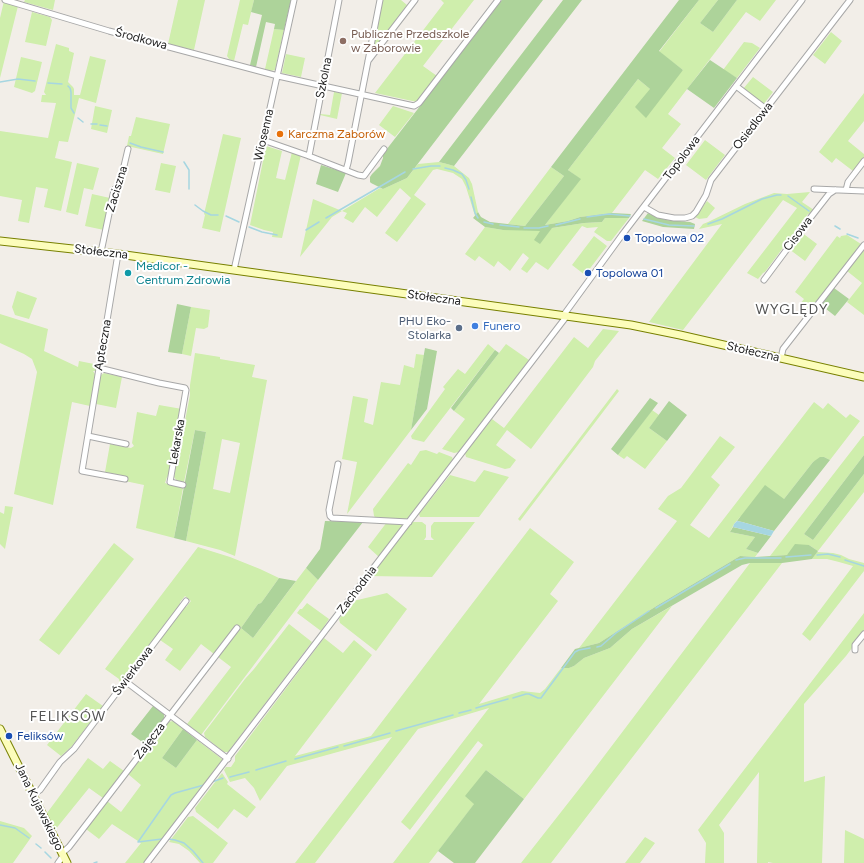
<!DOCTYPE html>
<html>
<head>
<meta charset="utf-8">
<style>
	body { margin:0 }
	canvas { display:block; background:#f2eee8 }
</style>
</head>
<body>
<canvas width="864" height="863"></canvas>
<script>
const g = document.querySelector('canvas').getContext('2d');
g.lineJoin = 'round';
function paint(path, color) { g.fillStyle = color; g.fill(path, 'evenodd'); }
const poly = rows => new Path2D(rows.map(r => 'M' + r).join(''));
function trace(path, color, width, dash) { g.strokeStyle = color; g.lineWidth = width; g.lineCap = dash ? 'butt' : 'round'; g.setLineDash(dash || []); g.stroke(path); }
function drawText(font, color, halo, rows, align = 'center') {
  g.font = font + ' Figtree,sans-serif'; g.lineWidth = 4; g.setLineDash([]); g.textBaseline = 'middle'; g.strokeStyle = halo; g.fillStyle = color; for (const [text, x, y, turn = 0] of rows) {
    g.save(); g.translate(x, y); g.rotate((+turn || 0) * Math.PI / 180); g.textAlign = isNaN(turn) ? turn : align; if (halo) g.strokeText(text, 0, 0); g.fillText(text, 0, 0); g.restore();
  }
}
paint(poly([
	[25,0,55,0,53,10,24,2],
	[178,0,205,0,194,50,168,44],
	[240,0,254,0,248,25,243,24,234,61,229,59,227,56],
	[382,0,401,0,407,5,375,48,373,48],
	[441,0,474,0,423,66,437,76,417,102,375,93,444,3],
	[699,0,718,0,700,23,713,32,737,0,776,0,760,21,746,12,668,114,681,124,662,148,675,158,658,179,645,170,612,213,580,217,568,221,545,225,580,179,568,170,638,79,650,89,683,70,659,52],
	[4,1,18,6,0,78,0,18],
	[32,12,50,17,52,20,46,46,25,42],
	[274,29,284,30,275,70,270,71,265,69],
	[831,32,842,41,825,64,813,55],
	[744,42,752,43,760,48,737,78,723,70],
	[56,44,69,48,69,51,74,53,68,82,73,87,74,89,74,95,80,95,90,56,106,60,96,103,79,98,68,142,59,141,55,158,72,162,61,211,44,207,48,189,36,187,29,223,18,221,22,200,0,196,0,131,48,138,56,103,41,102,42,95,46,95,44,92],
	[286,54,305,58,301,77,282,73],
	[21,57,42,62,35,91,32,93,14,87],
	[753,77,773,92,763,105,743,89],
	[334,92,335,92,342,93,337,119,320,115,320,114,330,115],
	[864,93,864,121,848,141,864,154,864,157,853,171,836,158,832,163,819,152],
	[95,106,112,110,107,133,91,129],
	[393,106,414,113,395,137,379,125],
	[136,117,170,124,163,154,127,146,129,136,131,136],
	[223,134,241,138,220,232,202,228,205,215,204,214],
	[705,140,725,155,706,180,686,165],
	[266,146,282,151,276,178,285,180,292,152,301,155,282,238,272,237,273,232,264,230,250,225],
	[439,162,447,164,454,166,469,178,472,184,478,212,475,216,466,187,462,179,453,173,437,169,433,170,414,195,426,204,397,242,385,233,411,198,400,188,377,217,365,207,353,223,344,218,347,213,342,211,332,217,300,257,313,199,342,211,380,188,383,189,407,178,418,164],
	[77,163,99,168,93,190,84,188,78,215,66,212],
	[161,163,176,166,170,193,155,190],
	[551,167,564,176,525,226,508,224],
	[810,192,802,202,814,210,811,213,808,214,765,272,763,273,758,279,747,273,797,208,783,200,683,330,649,322,722,224,699,229,703,224,708,222,745,204,774,193,787,194],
	[92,194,110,198,104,230,85,226],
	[707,201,715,208,707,218,699,219,695,217],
	[605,218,629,218,611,241,607,241,594,232,598,227,587,228,582,226,548,270,536,262,527,273,521,269,529,258,523,253,510,271,498,261,494,267,479,256,475,261,465,254,485,227,503,230,540,230,584,223,602,222],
	[801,232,817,244,805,261,789,249],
	[847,235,861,244,810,311,800,304,804,299,795,292,837,236,840,238,841,236],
	[594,236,607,246,585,275,572,265],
	[864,248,864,315,847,302,862,283,847,271],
	[17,291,37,298,29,319,15,315,12,307],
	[191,307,210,310,208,327,204,329,196,328,191,356,182,354],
	[0,314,48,329,44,351,78,367,79,361,94,364,98,362,96,371,93,371,95,374,90,406,72,402,53,505,14,494,37,372,32,359,24,354,0,343],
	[603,329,619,331,595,361,593,367,531,449,507,430,496,445,516,460,510,468,505,469,466,457,465,453,492,419,504,428,574,337,588,348],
	[488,344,495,350,424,442,412,439,411,436,445,389,443,387,458,369,465,374],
	[506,344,529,360,459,452,454,453,442,449,465,419,454,411],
	[195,353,220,357,220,359,255,365,252,377,267,380,235,556,220,550,186,541,206,432,195,430,184,482,177,481,174,477,190,395,190,385],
	[222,439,240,443,230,493,213,489],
	[416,354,424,355,411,430,347,514,357,462,342,459,353,396,368,399,364,422,373,425,381,382,400,385,404,365,414,368],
	[104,373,122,377,116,408,96,404,100,376],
	[617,389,619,391,520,521,518,519],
	[814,402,823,409,828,403,846,418,850,414,860,421,830,460,824,457,813,462,784,499,740,517,734,524,730,532,755,537,746,549,758,553,755,557,740,556,658,605,599,643,579,648,677,521,658,509,668,496,681,488,720,436,735,447,711,477,720,485,690,525,709,538],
	[159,405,182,409,170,475,167,477,165,483,183,488,174,538,136,528,144,485,125,481,128,479,125,476,105,472,110,444,131,448,134,446,132,443,137,412,156,416],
	[652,410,659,415,649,428,667,441,645,469,627,456,624,459,618,455],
	[863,436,864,436,864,455,804,534,813,540,864,474,864,492,818,551,809,545,787,555,770,556],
	[426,450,437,454,439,452,452,457,453,460,409,518,406,519,376,518,374,516,373,509,408,463,411,465,420,451],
	[484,470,509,477,479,517,420,517,419,514,450,475,475,482],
	[5,506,13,507,5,549,0,544,0,512,4,514],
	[387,522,404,523,405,526,380,558,368,547],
	[410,522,422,522,426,525,426,537,424,540,434,540,431,537,431,526,434,522,475,522,432,577,369,576],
	[530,528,574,562,550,594,558,601,479,704,522,691,540,693,545,689,561,668,569,668,574,666,584,658,610,648,632,629,672,606,524,799,486,770,475,803,429,863,393,863,483,745,478,741,410,830,401,822,489,708,418,729,315,863,295,863,392,737,287,766,260,801,254,788,245,778,230,782,224,770,226,767,231,767,235,761,235,756,324,638,343,653,354,640,372,655,295,756,371,736],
	[114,543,134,559,59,655,39,640],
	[198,547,230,557,260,569,279,578,264,599,261,603,258,604,241,628,253,638,306,568,318,580,201,735,187,724,231,667,218,657,240,629,237,625,214,654,201,644,180,671,165,660,173,649,160,640,184,607,186,607,191,601,185,596,180,602,180,604,120,684,119,679,105,669],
	[817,552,833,553,841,555,849,559,864,563,864,571,810,641,802,634,853,566,839,562,827,559,812,559],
	[750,563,782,563,551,863,521,863,583,784],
	[387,593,407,609,376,651,340,623,339,619,349,607,349,602],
	[307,603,329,619,321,631,297,613,300,609,302,609],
	[864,613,864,632,846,656,804,704,804,782,825,776,822,863,773,863,768,862,768,863,757,863,759,772,719,825,724,833,724,863,705,863,706,843,698,830],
	[289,624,312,642,228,752,224,752,205,737,204,733,245,679,254,669],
	[86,694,103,706,72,746,61,756,47,745],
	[173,721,183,729,162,758,176,768,197,740,222,759,224,762,146,863,125,863,141,843,112,824,99,839,86,829,107,801,121,812,141,785,128,774,168,722],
	[88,758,103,769,110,761,124,771,103,798,89,788,55,830,47,813],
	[222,773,228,782,227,784,256,807,247,818,234,809,218,829,196,812,195,808],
	[193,816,228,843,213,863,200,863,189,851,179,844,169,842,188,817],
	[0,821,24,828,32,836,13,863,0,863],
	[845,830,864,839,864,863,844,863],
	[645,837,655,843,640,863,625,863]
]), '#cfeeac');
paint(poly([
	[254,0,291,0,284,30,274,29,275,24,266,22,256,67,250,65,262,15,251,12],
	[502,0,543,0,407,178,383,189,371,183,370,182,370,177,372,174,380,166,383,158,383,154],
	[563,0,582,0,454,166,447,164,439,162],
	[679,0,699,0,659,51,683,70,646,118,635,107,650,89,638,79,568,170,581,179,545,225,568,221,580,217,612,213,631,214,629,218,605,218,602,222,584,223,552,228,540,244,534,240,540,231,503,230,485,227,473,218,478,212,481,217,490,222,525,226,564,176,551,167],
	[718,0,737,0,713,32,700,23],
	[710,60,737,78,714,108,687,89],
	[321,165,346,173,338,192,316,184],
	[648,213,654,216,666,220,690,222,695,224,694,229,663,227,642,221],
	[834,288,849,299,835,316,821,305],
	[177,304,191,307,182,354,168,352],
	[425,348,437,351,427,409,411,430],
	[495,350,499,353,454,411,451,408],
	[650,398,658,403,618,455,611,449],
	[669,401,687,415,667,441,649,428],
	[195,430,206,432,186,541,174,538],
	[864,455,864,474,813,540,804,534],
	[820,457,824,457,830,460,774,531,742,522,737,521,765,485,784,499,813,462],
	[325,521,363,522,318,580,306,568,320,549],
	[733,527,771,536,758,553,746,549,755,537,730,532],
	[795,544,809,545,818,551,812,559,782,563,750,563,742,565,632,629,610,648,584,658,574,666,569,668,561,668,575,649,599,643,658,605,740,556,755,557,787,555],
	[279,578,296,581,253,638,241,628,258,604,261,603,264,599],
	[153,706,164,714,164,719,145,744,131,734],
	[183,729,197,740,176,768,162,758],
	[486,770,524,799,475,863,454,863,438,851,474,804,465,796]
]), '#add39a');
paint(poly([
	[737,521,742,522,774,531,771,536,733,527,734,524]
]), '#a6d6e1');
trace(poly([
	[0,82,18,79,35,81],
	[48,83,62,84],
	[68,86,70,88,71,92,71,108,74,113],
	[78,118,83,122],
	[91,124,97,124],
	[100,125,107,126],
	[130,143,141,147,163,152],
	[184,162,189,170,189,189],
	[445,168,453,170,462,174,466,180,469,189],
	[413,169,431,166,440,166],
	[788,196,809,211],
	[471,197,475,213,478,218],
	[195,205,203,211,211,215,218,215],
	[226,216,239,222],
	[587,217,609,214,630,216],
	[326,218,405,172],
	[644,219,669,225,694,226],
	[484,222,493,224],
	[708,224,722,219,762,199,777,195,781,195],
	[500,225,519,227],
	[556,225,580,219],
	[835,226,840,229],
	[249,227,262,232,277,235],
	[524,228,539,228,548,226],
	[306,230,319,222],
	[847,234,858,238],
	[817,555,828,554,840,557],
	[786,557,811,555],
	[736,560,745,558,781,558],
	[845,560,864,566],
	[656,608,730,564],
	[597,647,601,646,616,633,649,611],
	[513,698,526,694,529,694,538,698,541,698,575,652,579,650,590,648],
	[476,708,508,699],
	[459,713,471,710],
	[396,731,453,715],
	[344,746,390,733],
	[295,759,338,747],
	[256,770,286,761],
	[230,777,249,772],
	[212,782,223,778],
	[0,825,15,828,29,838],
	[169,839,175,840,184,843,193,851,203,863],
	[138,842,171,795,175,793,204,785],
	[138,842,162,839],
	[36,844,41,848],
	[45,852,51,858],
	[94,863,97,862]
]), '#a6d6e1', 1.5);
const minor = poly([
	[5,0,109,31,278,76,414,106,419,103,498,0],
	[368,61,415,0],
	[736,86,766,109],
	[263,140,309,156,358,175,364,176,384,149],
	[309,156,339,0],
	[346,170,348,163,380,0],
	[814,189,864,191],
	[846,190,848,182,864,161],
	[644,207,658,215,674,218,685,218,692,216,696,212,706,195,711,180,850,0],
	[101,252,114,190,120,183,128,149],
	[118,254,82,471,125,479],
	[234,270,294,0],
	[764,280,811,217,829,194,835,190],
	[563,316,622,235,802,0],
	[781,358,783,349,864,245],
	[99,368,159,383,185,388,186,390,170,482,183,485],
	[88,436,126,444],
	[338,464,329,510,330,516,332,518,409,522],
	[855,650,855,645,864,634],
	[125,681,228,759],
	[33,795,40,790,60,762,74,749,186,601],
	[62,853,69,847,237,628],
	[58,863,63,856],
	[147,863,566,317]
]);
const secondary = poly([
	[0,241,118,254,631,325,680,335,864,377],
	[0,729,67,863]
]);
trace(minor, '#a8a8a8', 7);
trace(secondary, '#788000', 9);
trace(minor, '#fff', 5);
trace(secondary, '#fcfdbb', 7);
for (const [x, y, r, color] of [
	[343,41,4,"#8d6e63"],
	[280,134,4,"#e8710a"],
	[627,238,4,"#1a4fb4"],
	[128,273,4,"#0f9aa8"],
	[588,273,4,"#1a4fb4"],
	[475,326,4,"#3f7fe0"],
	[459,328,4,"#5c6f8a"],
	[9,736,4,"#1a4fb4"]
]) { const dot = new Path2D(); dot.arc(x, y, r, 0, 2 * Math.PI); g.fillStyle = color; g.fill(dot); trace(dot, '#fff', 1.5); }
drawText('12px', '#785e54', '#fff', [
	["Publiczne Przedszkole",351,34],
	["w Zaborowie",351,48]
], 'left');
drawText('12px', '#212121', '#fff', [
	["Środkowa",141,39,15],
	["Szkolna",324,78,-79],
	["Osiedlowa",753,126,-52],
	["Wiosenna",264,135,-77],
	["Topolowa",682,158,-53],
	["Zaciszna",117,189,-73],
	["Cisowa",798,234,-53],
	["Stołeczna",101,252,7],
	["Stołeczna",434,298,8],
	["Apteczna",103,345,-80],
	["Stołeczna",753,352,13],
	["Lekarska",177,442,-80],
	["Zachodnia",357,590,-53],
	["Świerkowa",133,671,-53],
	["Zajęcza",150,741,-53],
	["Jana Kujawskiego",39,807,64]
]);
drawText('12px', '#c56008', '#fff', [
	["Karczma Zaborów",288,134]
], 'left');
drawText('12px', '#164399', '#fff', [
	["Topolowa 02",635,238],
	["Topolowa 01",596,273],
	["Feliksów",17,736]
], 'left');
drawText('12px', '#0d838f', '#fff', [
	["Medicor -",136,266],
	["Centrum Zdrowia",136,280]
], 'left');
drawText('12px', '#4e5e75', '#fff', [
	["PHU Eko-",451,321],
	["Stolarka",451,335]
], 'right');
drawText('12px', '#366cbe', '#fff', [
	["Funero",483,326]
], 'left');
g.letterSpacing = '1px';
drawText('14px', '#545454', '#fff', [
	["WYGLĘDY",792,310],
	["FELIKSÓW",68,717]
]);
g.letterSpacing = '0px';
</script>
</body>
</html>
